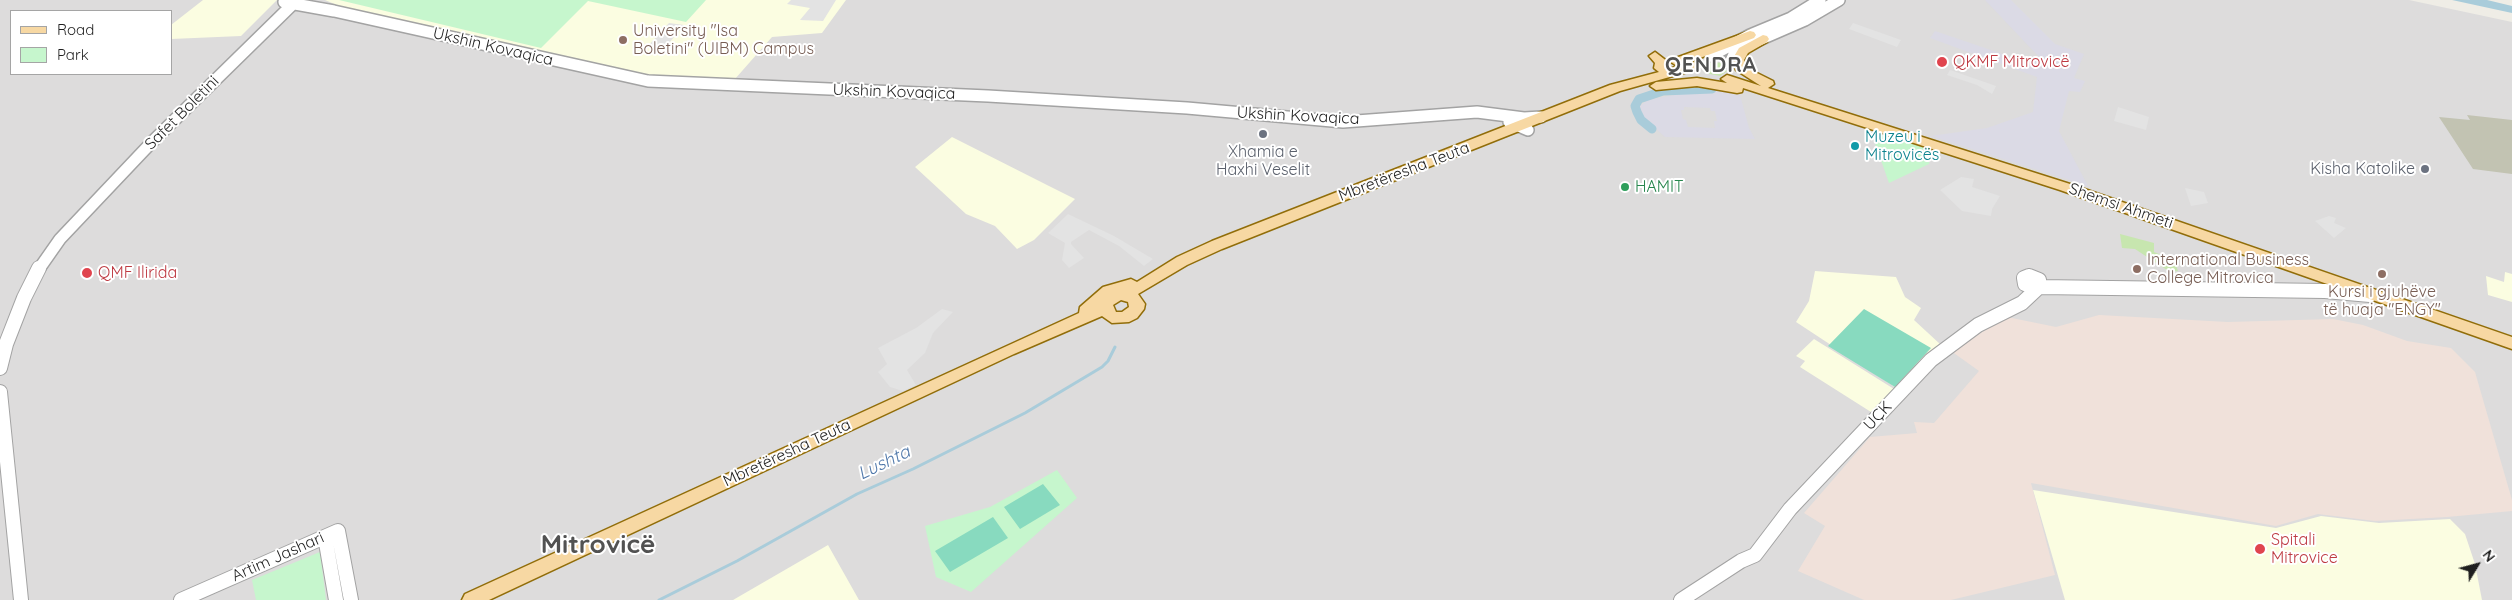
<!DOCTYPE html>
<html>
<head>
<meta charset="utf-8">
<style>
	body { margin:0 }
	#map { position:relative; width:2512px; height:600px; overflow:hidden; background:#efede6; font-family:Quicksand,sans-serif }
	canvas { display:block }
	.legend { position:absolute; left:10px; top:10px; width:162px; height:65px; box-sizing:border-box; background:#fff; border:1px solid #a5a5a5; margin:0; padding:6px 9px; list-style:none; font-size:15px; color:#1f1f1f }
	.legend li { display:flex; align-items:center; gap:10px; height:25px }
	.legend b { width:25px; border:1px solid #a5a5a5 }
	.north { position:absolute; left:2452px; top:540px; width:50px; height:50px; -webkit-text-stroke:4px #fff; paint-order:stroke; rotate:53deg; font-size:14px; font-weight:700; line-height:20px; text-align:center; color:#1f1f1f }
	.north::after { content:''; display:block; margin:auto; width:18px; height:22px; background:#1f1f1f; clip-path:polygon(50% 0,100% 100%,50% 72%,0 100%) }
</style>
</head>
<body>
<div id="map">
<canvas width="2512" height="600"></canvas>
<ul class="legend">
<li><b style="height:6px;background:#f7d8a3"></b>Road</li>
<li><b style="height:14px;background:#c6f6cd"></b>Park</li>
</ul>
<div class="north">N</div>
</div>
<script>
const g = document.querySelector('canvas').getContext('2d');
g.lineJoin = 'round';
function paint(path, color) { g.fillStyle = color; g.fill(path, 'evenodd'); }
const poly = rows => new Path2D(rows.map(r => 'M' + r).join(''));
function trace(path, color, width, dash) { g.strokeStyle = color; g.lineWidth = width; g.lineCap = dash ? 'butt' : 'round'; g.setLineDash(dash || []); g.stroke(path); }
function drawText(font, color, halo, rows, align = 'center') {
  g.font = font + ' Quicksand,sans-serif'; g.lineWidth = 4; g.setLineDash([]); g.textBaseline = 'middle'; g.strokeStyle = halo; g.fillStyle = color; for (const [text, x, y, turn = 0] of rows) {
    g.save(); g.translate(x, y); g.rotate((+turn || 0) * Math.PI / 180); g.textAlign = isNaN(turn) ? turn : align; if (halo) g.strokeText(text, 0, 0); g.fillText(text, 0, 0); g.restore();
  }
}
paint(poly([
	[0,0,2409,0,2512,22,2512,600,0,600],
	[11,11,171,11,171,74,11,74]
]), '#dddcdc');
paint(poly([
	[203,0,277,0,241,36,171,39,171,25],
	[325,0,846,0,822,33,772,37,735,79,649,80,358,14],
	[952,137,1047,185,1075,199,1034,240,1017,249,995,226,966,214,915,167],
	[1815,271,1896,277,1905,297,1921,308,1914,320,1940,344,1898,389,1796,322,1809,301],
	[2505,272,2512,274,2512,302,2488,295,2486,276,2504,282],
	[1814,339,1894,389,1871,412,1800,367,1805,361,1796,356],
	[2033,490,2276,528,2321,516,2379,523,2450,519,2465,534,2475,564,2482,600,2065,600],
	[828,545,859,600,733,600]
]), '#fbfde1');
paint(poly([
	[2099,315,2228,322,2333,319,2363,325,2407,341,2451,348,2475,372,2512,500,2512,511,2447,517,2375,521,2318,514,2276,526,2031,483,2055,575,1951,600,1864,600,1798,571,1825,526,1804,513,1870,437,1917,433,1914,422,1934,423,1979,371,1951,351,2007,317,2056,327]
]), '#f0e1da');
paint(poly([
	[2467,115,2512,120,2512,174,2473,169,2439,117,2470,120]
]), '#c2c3b2');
paint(poly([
	[1706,61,1721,63,1727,71,1720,76,1705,73,1701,65],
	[2120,234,2154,243,2154,252,2174,260,2178,271,2170,272,2135,249,2122,248]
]), '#c7e6af');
paint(poly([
	[339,0,706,0,686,22,588,1,541,48],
	[1871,132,1923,147,1930,159,1929,164,1889,183],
	[1057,470,1077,498,971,592,936,577,925,526,990,507],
	[320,552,326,600,256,600,252,580]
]), '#c6f6cd');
paint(poly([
	[1864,309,1931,348,1895,387,1828,346],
	[1043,484,1060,505,1020,529,1004,507],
	[993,517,1008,538,950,572,935,551]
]), '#88dabf');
paint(poly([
	[791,0,836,0,823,21,800,20,810,8,787,4],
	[669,23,684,25,664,49,648,46],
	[1853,23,1901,40,1897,47,1849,29],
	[1950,70,1996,86,1992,94,1977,85,1947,75],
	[2118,107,2149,117,2146,130,2114,121],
	[1961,177,1974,179,1972,187,2000,196,1992,209,1991,216,1962,211,1940,190],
	[2185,188,2204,192,2208,203,2191,206],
	[1068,214,1114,236,1153,259,1144,266,1119,246,1089,230,1071,242,1071,244,1084,258,1069,268,1062,260,1065,243,1048,233],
	[2329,216,2336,218,2334,223,2346,228,2334,238,2315,221],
	[942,309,953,312,933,333,925,353,907,370,916,385,903,391,890,387,878,372,887,364,878,348,916,328]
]), '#e3e3e3');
paint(poly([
	[1985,0,2011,0,2055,44,2084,54,2074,78,2085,81,2080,92,2069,91,2059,131,2088,186,1931,136,1987,128,2033,112,2037,77,1930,38,1935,31,2032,64,2040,58],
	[1696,91,1728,91,1740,95,1749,128,1755,139,1665,137,1643,117,1640,106,1648,100],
	[1684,107,1710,108,1711,111,1715,111,1717,121,1714,121,1715,128,1688,127,1686,120,1683,119,1681,110,1684,110]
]), '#dbdae5');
paint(poly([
	[2452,0,2487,0,2512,6,2512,13]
]), '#a9ccda');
trace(poly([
	[659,600,737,561,857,494,913,469,1025,413,1102,367,1108,361,1115,347]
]), '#a9ccda', 3);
trace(poly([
	[1652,129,1641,120,1637,112,1635,106,1639,99,1663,91,1712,89]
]), '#a9ccda', 9);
const minorFar1 = poly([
	[284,2,334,11,648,81,988,96,1187,108,1343,122,1477,112,1524,118,1541,117],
	[1711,56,1750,35,1791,18,1820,0],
	[1730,63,1736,50,1805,20,1839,0],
	[1509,122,1528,130],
	[39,269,60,239,151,143,297,0]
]);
const minor = poly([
	[2029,276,2039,280,2040,287,2035,288,2025,284,2024,278,2029,276],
	[2040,287,2325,291,2370,295],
	[0,368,6,344,24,298,39,268],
	[0,392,21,600],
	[325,537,336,600],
	[181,600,338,531,351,600],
	[1681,600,1741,561,1755,555,1790,509,1931,360,1978,325,2022,303,2038,288]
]);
const major = poly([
	[1750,31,1754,32,1756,35,1754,38,1681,65,1677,66,1671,62,1673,59,1750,31],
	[1763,35,1767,36,1769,39,1767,42,1748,53,1744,60,1746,65,1751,70,1773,81,1774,84,1768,88,2070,184,2512,337,2512,349,2060,190,1743,88,1742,92,1737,93,1697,86,1656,90,1650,86,1656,82,1697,78,1727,83,1721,79,1727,75,1761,86,1736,70,1732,60,1739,48,1763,35],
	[1655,52,1668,62,1665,70,1694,62,1700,66,1698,69,1620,91,1222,249,1187,265,1138,294,1145,304,1144,309,1137,318,1129,322,1112,323,1102,316,1014,354,489,600,462,600,465,594,1079,313,1080,307,1103,287,1131,279,1137,282,1177,257,1212,241,1610,85,1659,72,1654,68,1655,63,1649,56,1655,52],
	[1121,300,1128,302,1129,307,1122,312,1116,312,1113,305,1121,300]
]);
trace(minorFar1, '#a3a3a3', 14);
trace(minor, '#a3a3a3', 16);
trace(major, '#916d09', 3);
trace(minorFar1, '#fff', 11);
trace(minor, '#fff', 14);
paint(major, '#f7d8a3');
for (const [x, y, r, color] of [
	[623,40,5,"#8d6e63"],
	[1942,62,6,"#e0444e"],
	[1263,134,5,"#6b7280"],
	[1855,146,5,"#0f9aa8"],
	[2425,169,5,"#6b7280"],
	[1625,187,5,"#2e9e5b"],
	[2137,269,5,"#8d6e63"],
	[87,273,6,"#e0444e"],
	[2382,274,5,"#8d6e63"],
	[2260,549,6,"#e0444e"]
]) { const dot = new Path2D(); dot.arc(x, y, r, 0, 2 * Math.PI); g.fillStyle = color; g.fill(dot); trace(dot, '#fff', 2); }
drawText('16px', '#785e54', '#fff', [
	["University \"Isa",633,31],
	["Boletini\" (UIBM) Campus",633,49],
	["International Business",2147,260],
	["College Mitrovica",2147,278],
	["Kursi i gjuhëve",2382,292,"center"],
	["të huaja \"ENGY\"",2382,310,"center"]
], 'left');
drawText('16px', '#1f1f1f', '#fff', [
	["Ukshin Kovaqica",493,47,13],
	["Ukshin Kovaqica",894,92,2],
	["Safet Boletini",182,113,-45],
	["Ukshin Kovaqica",1298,116,3],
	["Mbretëresha Teuta",1404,172,-21],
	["Shemsi Ahmeti",2121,206,19],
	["UÇK",1878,416,-47],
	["Mbretëresha Teuta",787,453,-25],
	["Artim Jashari",278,557,-24]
]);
drawText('16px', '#be3a42', '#fff', [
	["QKMF Mitrovicë",1953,62],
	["QMF Ilirida",98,273],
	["Spitali",2271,540],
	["Mitrovice",2271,558]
], 'left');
drawText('16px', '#0d838f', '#fff', [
	["Muzeu i",1865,137],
	["Mitrovicës",1865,155]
], 'left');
drawText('16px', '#5b616d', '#fff', [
	["Xhamia e",1263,152],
	["Haxhi Veselit",1263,170],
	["Kisha Katolike",2415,169,"right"]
]);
drawText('16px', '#27864d', '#fff', [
	["HAMIT",1635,187]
], 'left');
drawText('italic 18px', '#5078aa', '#fff', [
	["Lushta",884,463,-26]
]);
g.letterSpacing = '1px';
drawText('bold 21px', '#525252', '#fff', [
	["QENDRA",1711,66]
]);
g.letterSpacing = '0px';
drawText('bold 26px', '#525252', '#fff', [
	["Mitrovicë",598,545]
]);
</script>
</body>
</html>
